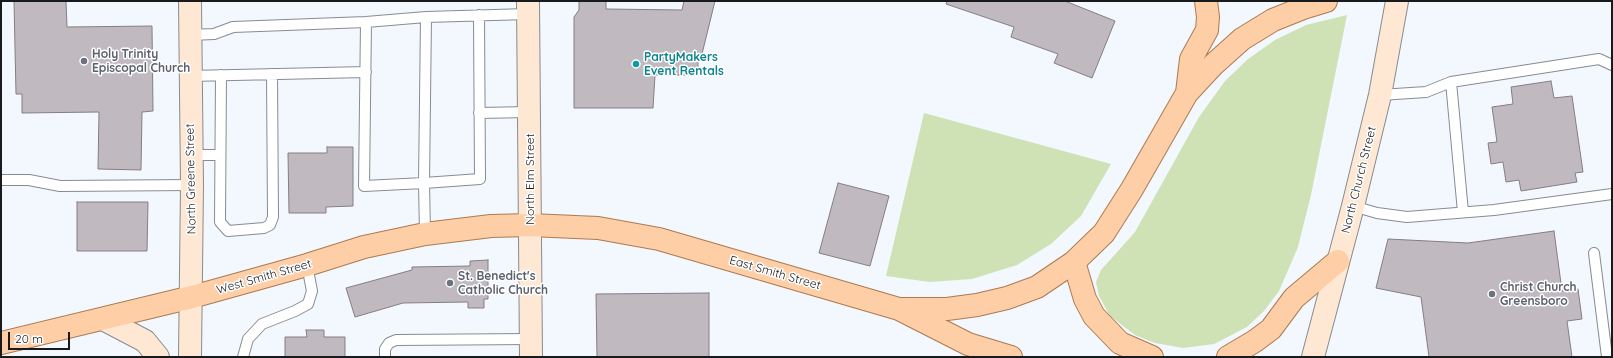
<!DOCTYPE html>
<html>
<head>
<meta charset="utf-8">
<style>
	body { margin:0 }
	#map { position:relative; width:1613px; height:358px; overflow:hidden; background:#f2f8fe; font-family:Quicksand,sans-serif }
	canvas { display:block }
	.frame { position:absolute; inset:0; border:2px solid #181a1c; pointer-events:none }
	.scale { position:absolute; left:8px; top:332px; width:62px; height:18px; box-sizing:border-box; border:2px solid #181a1c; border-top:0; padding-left:5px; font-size:12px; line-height:14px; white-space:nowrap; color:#181a1c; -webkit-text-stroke:3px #fff; paint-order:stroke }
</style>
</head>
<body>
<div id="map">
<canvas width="1613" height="358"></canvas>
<div class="frame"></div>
<div class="scale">20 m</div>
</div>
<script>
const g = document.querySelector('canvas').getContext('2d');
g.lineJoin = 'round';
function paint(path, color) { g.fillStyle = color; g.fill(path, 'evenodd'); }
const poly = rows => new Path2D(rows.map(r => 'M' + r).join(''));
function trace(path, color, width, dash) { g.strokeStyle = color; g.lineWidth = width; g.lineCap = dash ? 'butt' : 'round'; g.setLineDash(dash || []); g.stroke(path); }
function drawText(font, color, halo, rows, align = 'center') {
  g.font = font + ' Quicksand,sans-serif'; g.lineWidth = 3; g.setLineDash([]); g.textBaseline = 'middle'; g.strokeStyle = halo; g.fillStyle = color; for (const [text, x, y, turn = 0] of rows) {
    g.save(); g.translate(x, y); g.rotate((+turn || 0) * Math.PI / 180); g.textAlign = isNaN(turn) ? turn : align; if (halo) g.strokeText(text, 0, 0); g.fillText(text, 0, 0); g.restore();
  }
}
paint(poly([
	[1347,15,1311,195,1298,247,1279,291,1264,311,1247,327,1214,344,1183,348,1155,343,1135,335,1110,316,1099,296,1096,282,1101,270,1135,232,1199,117,1225,81,1248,59,1275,40,1306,25],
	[924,113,1111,164,1081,216,1051,244,1017,265,972,279,930,282,886,276]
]), '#cfe2b6');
const building = poly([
	[14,1,66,1,67,27,152,26,153,111,142,112,141,170,98,169,99,112,22,113,22,94,16,94,14,1],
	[579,1,606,1,606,9,682,10,684,1,715,1,702,54,698,53,698,75,655,75,653,108,574,108,574,17,579,10,579,1],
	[947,1,1065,1,1115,21,1092,78,1054,63,1058,54,1011,37,1014,27,946,4,947,1],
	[1551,81,1554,98,1572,96,1583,172,1575,173,1577,182,1521,191,1519,180,1506,182,1503,162,1491,164,1488,143,1497,142,1492,107,1513,104,1511,87,1551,81],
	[327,147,353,147,353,206,326,207,326,213,289,213,288,153,327,153,327,147],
	[838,183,889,196,870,266,819,253,838,183],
	[77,202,148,202,147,251,77,251,77,202],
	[1554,231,1562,291,1578,289,1582,319,1567,321,1572,357,1429,357,1421,297,1376,288,1388,239,1468,243,1554,231],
	[488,260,488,299,484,299,484,308,468,308,468,302,403,303,355,317,346,288,412,270,412,267,470,266,470,261,488,260],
	[709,293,709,357,597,357,596,294,709,293],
	[306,330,324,330,324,337,345,337,345,357,285,357,285,337,307,337,306,330]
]);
paint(building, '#c0b9bf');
trace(building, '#847e83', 1);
const lane = poly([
	[366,22,364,186,424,183,426,17],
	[190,35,214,34,233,27,366,22,426,17,528,14],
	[221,75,220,222,228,231,264,228,270,225,273,217,272,74],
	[190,76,366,72],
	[1451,82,1463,212],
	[1380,95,1426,92,1451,82,1599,59,1612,65],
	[479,113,529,112],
	[191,155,220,155],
	[1,180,29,180,60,186,192,185],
	[1353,206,1377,213,1407,217,1494,210,1612,194],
	[425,234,424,183,480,179,479,15],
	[1594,253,1607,357],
	[243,357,248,339,262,324,295,311,308,304,312,291,307,265],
	[385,357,385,349,389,343,396,340,531,339]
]);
const secondary = poly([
	[190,1,192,185,190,357],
	[528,1,531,357],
	[103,319,145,341,158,357],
	[1313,357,1353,206,1380,95,1397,1]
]);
const primary = poly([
	[1187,93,1213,65,1242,39,1273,20,1303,8,1326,1],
	[1074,262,1085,299,1094,316,1120,343,1152,357],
	[902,309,947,309,977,305,1007,298,1037,287,1074,262,1104,233,1132,189,1187,93,1191,59,1207,30,1208,17,1206,1],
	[1,343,192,297,307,265,364,247,425,234,491,226,530,225,598,228,659,239,899,309,968,344,1011,357],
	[1228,357,1255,341,1271,329,1294,298,1338,261]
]);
trace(lane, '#878c92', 12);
trace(secondary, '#878c92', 24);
trace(primary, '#ad7a50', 24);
trace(lane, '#fff', 10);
trace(secondary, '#fee7d3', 22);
trace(primary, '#fecea7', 22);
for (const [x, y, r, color] of [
	[84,61,4,"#6b7280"],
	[636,64,4,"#0f9aa8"],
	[450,283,4,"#6b7280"],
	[1492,294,4,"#6b7280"]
]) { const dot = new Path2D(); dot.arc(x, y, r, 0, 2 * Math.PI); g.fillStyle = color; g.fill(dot); trace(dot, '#fff', 1.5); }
drawText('bold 12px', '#5b616d', '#fff', [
	["Holy Trinity",92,54],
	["Episcopal Church",92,68],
	["St. Benedict's",458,276],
	["Catholic Church",458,290],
	["Christ Church",1500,287],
	["Greensboro",1500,301]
], 'left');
drawText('bold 12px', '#0d838f', '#fff', [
	["PartyMakers",644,57],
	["Event Rentals",644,71]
], 'left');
drawText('12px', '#181a1c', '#fff', [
	["North Greene Street",191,179,-91],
	["North Elm Street",530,179,-90],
	["North Church Street",1359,180,-76],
	["East Smith Street",775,273,16],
	["West Smith Street",264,277,-16]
]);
</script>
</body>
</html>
